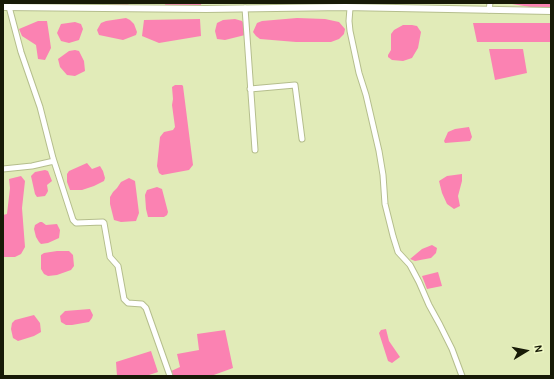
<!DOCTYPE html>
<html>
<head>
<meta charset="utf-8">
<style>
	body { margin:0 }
	#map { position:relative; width:554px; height:379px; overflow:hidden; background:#e1ebb8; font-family:Karla,sans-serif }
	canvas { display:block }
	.frame { position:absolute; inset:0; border:4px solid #171a07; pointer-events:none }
	.north { position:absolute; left:506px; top:331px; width:40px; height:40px; -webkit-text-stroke:3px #eff8c5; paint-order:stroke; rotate:80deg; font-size:11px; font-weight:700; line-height:16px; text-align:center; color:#171a07 }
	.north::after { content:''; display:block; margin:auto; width:14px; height:18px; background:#171a07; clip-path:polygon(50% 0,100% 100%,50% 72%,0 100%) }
</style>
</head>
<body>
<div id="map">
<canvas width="554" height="379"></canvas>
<div class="frame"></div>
<div class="north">N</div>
</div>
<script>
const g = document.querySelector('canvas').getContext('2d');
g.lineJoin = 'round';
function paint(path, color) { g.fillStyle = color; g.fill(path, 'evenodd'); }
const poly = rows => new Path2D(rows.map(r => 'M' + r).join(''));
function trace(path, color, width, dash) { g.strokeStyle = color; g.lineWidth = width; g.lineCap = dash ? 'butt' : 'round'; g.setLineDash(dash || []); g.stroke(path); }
paint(poly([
	[36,3,130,3,127,6,37,6],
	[164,3,202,3,200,6,166,6],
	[506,3,551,3,551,9,530,7],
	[126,18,130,20,134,24,137,32,136,35,123,40,99,35,97,30,101,23,106,21],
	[297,18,325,19,339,22,345,29,344,34,339,39,331,42,296,42,260,39,256,36,253,32,257,23,262,21],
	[200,19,201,36,159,43,142,36,144,20],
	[235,19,242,21,245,26,245,35,225,40,217,39,215,31,217,23,223,20],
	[38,21,47,21,49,34,51,48,45,60,38,59,36,45,22,36,19,29],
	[75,22,81,24,83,29,79,40,69,43,61,41,57,33,61,24],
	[473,23,551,23,551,42,477,42],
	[403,25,412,25,417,26,421,32,418,48,412,58,403,61,392,60,388,57,388,55,391,50,391,34,394,30],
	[489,49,523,49,527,73,495,80],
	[75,50,79,51,84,61,85,71,75,76,67,75,60,67,58,59,69,51],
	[175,85,182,85,183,86,193,165,189,170,162,175,159,173,157,166,160,137,164,132,173,130,175,127,172,105,173,99,172,87],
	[469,127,472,137,470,141,445,143,444,141,448,132,455,129],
	[87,163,92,169,100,166,103,171,105,178,104,181,94,186,82,190,70,190,67,182,67,174,69,171],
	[45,170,48,171,52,181,47,185,48,191,47,193,45,196,37,197,35,194,31,176,35,172],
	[462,174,462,181,458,196,460,206,454,209,447,204,442,193,439,181,447,176],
	[21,176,25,181,22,208,25,247,21,254,15,257,3,257,3,215,7,214,10,188,9,179],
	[129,178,135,181,139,213,136,221,121,222,114,220,110,204,110,197,113,192,117,188,121,182],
	[157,187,162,189,168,212,167,215,164,217,148,217,146,209,145,195,147,190],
	[40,222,42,222,46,225,57,224,60,230,59,238,48,243,41,244,39,242,36,237,34,229,35,225],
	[432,245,437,248,436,253,431,258,415,261,410,259,422,249],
	[57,251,69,251,73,255,74,266,71,270,57,275,48,276,44,274,41,269,41,255,44,253],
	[438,272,442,286,427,289,422,276],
	[90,309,93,315,92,318,89,322,72,325,66,325,61,322,60,316,65,311],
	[34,315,40,323,41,332,34,336,18,341,13,338,11,329,12,323,15,320],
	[386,329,389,341,400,357,392,363,388,361,379,333,381,330],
	[225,330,233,368,211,376,172,376,169,372,180,367,177,354,199,350,197,334],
	[151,351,158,372,146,376,117,376,116,362]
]), '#fb82b2');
const minor = poly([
	[8,3,21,52,40,107,53,158,73,220,76,223,103,222,104,223,110,257,118,266,124,299,128,303,142,304,146,308,170,376],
	[245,8,255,150],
	[350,8,349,21,350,31,359,73,366,95,379,151,383,175,385,204,393,236,398,252,410,265,419,282,429,305,440,325,452,349,462,376],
	[489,10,490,3],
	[250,89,295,85,302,139],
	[3,169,32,166,54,161]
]);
const major = poly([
	[3,7,206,9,345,7,551,11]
]);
trace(minor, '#b5be8d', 7);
trace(major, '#b5be8d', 8);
trace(minor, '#fff', 5);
trace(major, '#fff', 6);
</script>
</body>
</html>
